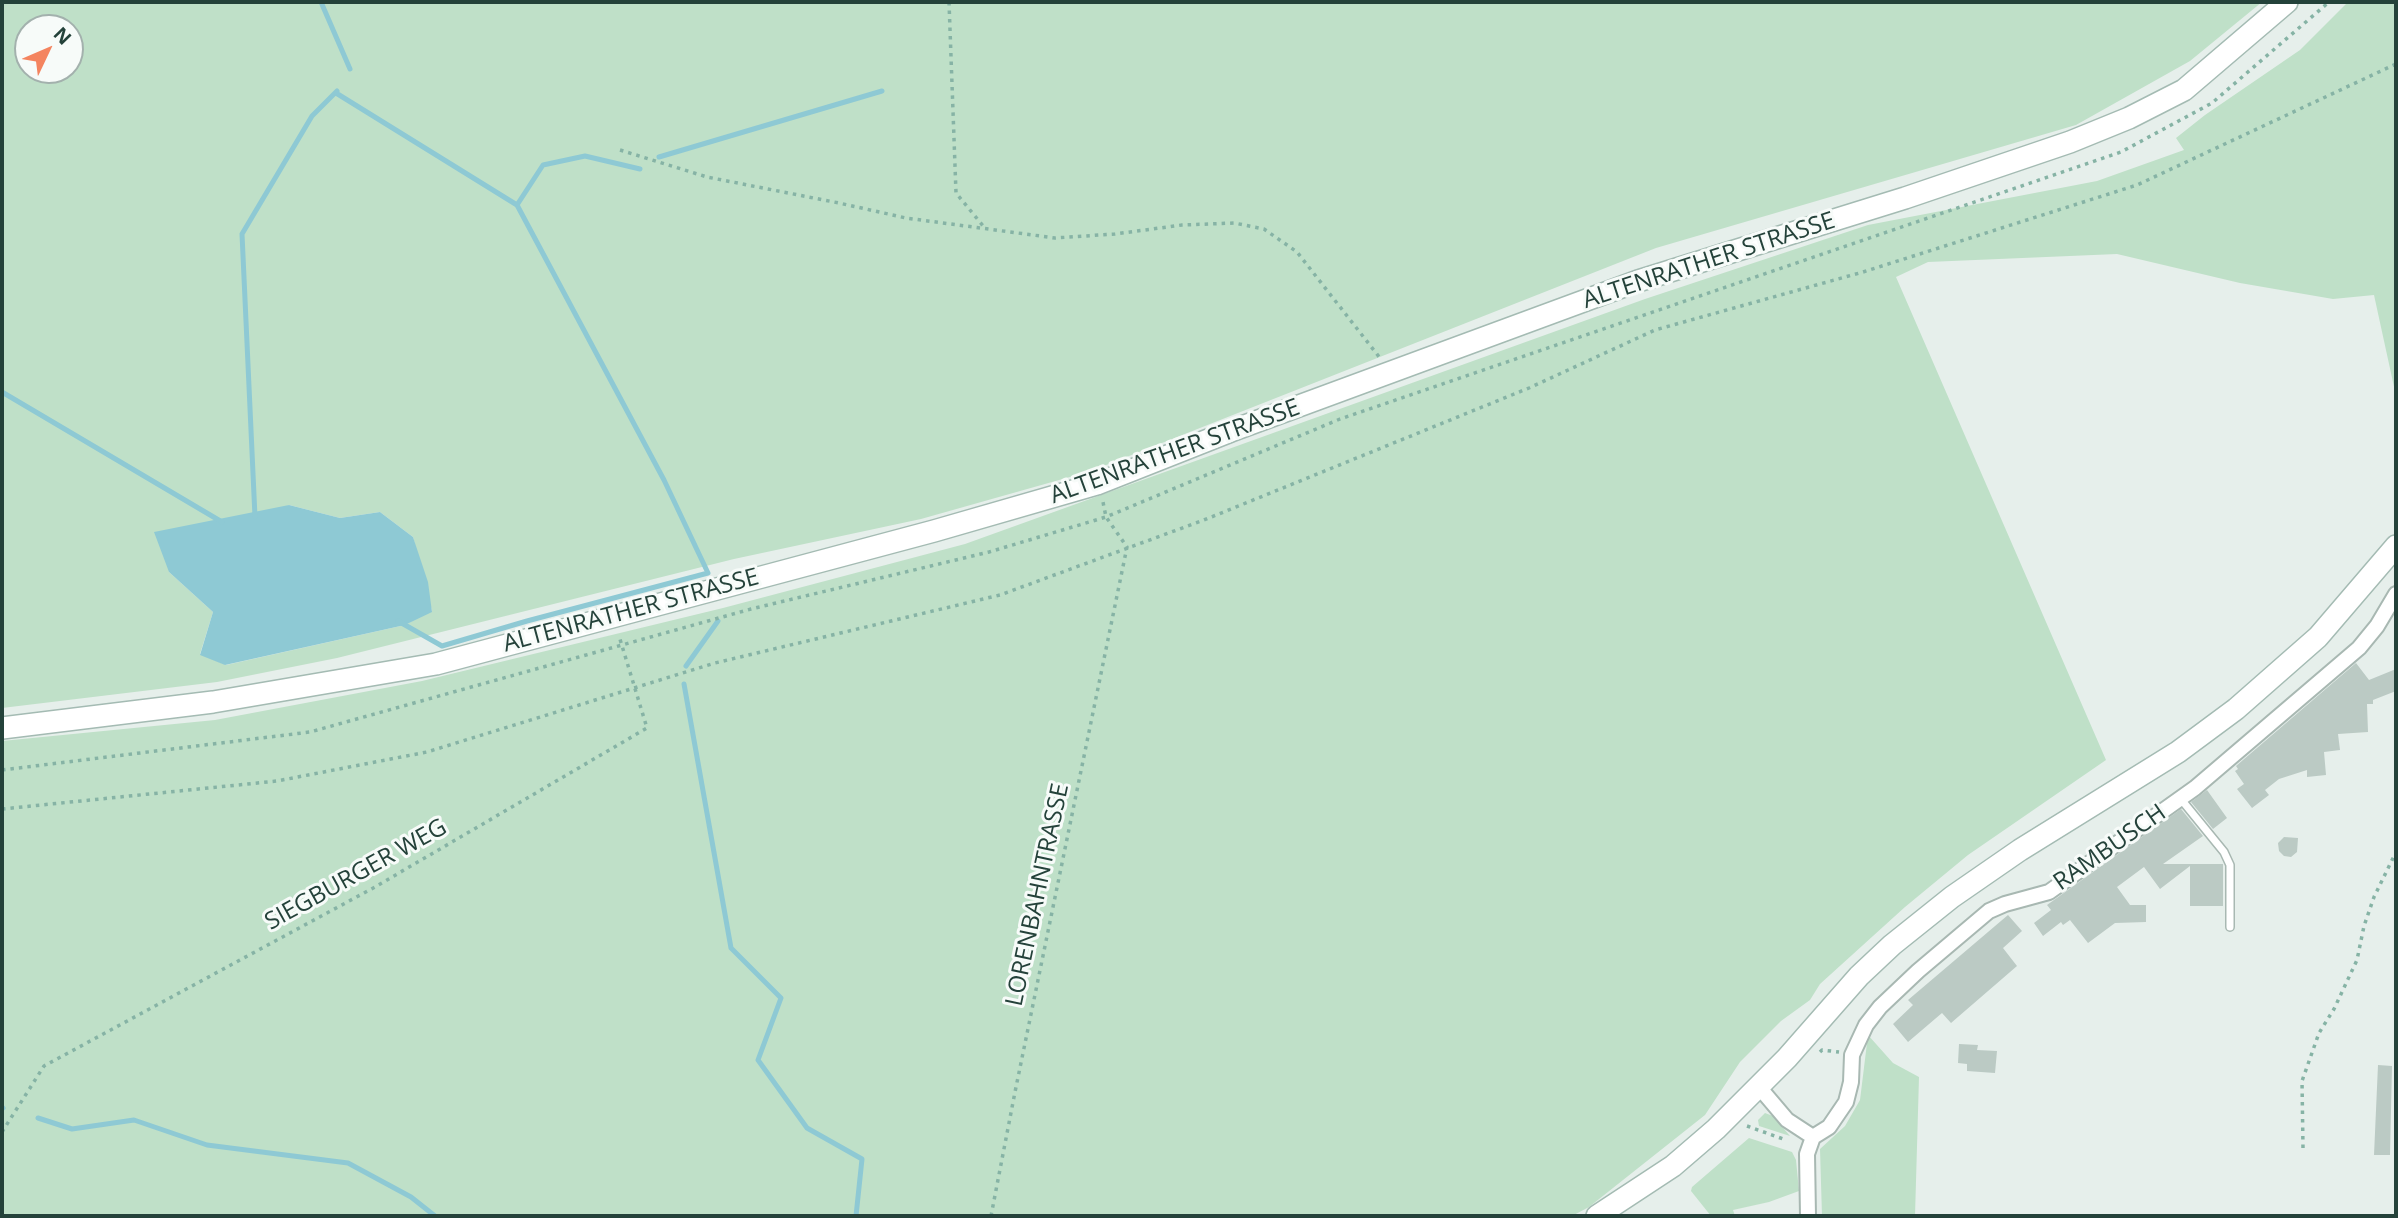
<!DOCTYPE html>
<html>
<head>
<meta charset="utf-8">
<style>
	body { margin:0 }
	#map { position:relative; width:2398px; height:1218px; overflow:hidden; background:#e6efeb; font-family:"Open Sans",sans-serif }
	canvas { display:block }
	.frame { position:absolute; inset:0; border:4px solid #24423a; pointer-events:none }
	.north { position:absolute; left:14px; top:14px; width:70px; height:70px; box-sizing:border-box; background:#f7fbf9; border:2px solid #a3b1ad; border-radius:50%; rotate:46deg; font-size:19px; font-weight:700; line-height:28px; text-align:center; color:#24423a }
	.north::after { content:''; display:block; margin:auto; width:24px; height:32px; background:#f4845f; clip-path:polygon(50% 0,100% 100%,50% 72%,0 100%) }
</style>
</head>
<body>
<div id="map">
<canvas width="2398" height="1218"></canvas>
<div class="frame"></div>
<div class="north">N</div>
</div>
<script>
const g = document.querySelector('canvas').getContext('2d');
g.lineJoin = 'round';
function paint(path, color) { g.fillStyle = color; g.fill(path, 'evenodd'); }
const poly = rows => new Path2D(rows.map(r => 'M' + r).join(''));
function trace(path, color, width, dash) { g.strokeStyle = color; g.lineWidth = width; g.lineCap = dash ? 'butt' : 'round'; g.setLineDash(dash || []); g.stroke(path); }
function drawText(font, color, halo, rows, align = 'center') {
  g.font = font + ' "Open Sans",sans-serif'; g.lineWidth = 6; g.setLineDash([]); g.textBaseline = 'middle'; g.strokeStyle = halo; g.fillStyle = color; for (const [text, x, y, turn = 0] of rows) {
    g.save(); g.translate(x, y); g.rotate((+turn || 0) * Math.PI / 180); g.textAlign = isNaN(turn) ? turn : align; if (halo) g.strokeText(text, 0, 0); g.fillText(text, 0, 0); g.restore();
  }
}
paint(poly([
	[2,2,2262,2,2190,61,2076,125,1656,248,1091,471,921,519,734,559,337,658,217,682,2,708],
	[28,28,70,28,70,70,28,70],
	[289,505,340,518,380,512,413,537,432,611,405,625,226,665,200,654,213,612,169,572],
	[2348,2,2396,2,2396,396,2374,295,2333,299,2240,283,2117,254,1928,262,1896,277,2106,760,1968,855,1905,907,1820,984,1810,1000,1781,1021,1740,1062,1705,1115,1589,1207,1572,1216,2,1216,2,741,215,720,422,681,723,608,965,544,1645,299,1868,225,2097,181,2184,150,2176,138,2205,115,2300,50],
	[1868,1035,1893,1063,1919,1077,1915,1216,1822,1216,1820,1149,1845,1126,1860,1100],
	[1765,1113,1773,1116,1790,1136,1759,1126,1758,1120],
	[1749,1138,1792,1152,1796,1160,1799,1191,1769,1202,1733,1210,1735,1216,1711,1216,1691,1191,1692,1187]
]), '#bfe0c8');
paint(poly([
	[289,505,340,518,380,512,413,537,428,582,432,612,405,625,225,665,200,655,213,612,169,572,154,532]
]), '#8ec9d4');
trace(poly([
	[321,2,350,69],
	[336,93,517,205,664,480,708,573,527,621,442,646,398,621],
	[659,157,882,91],
	[517,205,543,165,585,156,640,169],
	[2,392,222,522],
	[255,517,242,234,312,116,337,91],
	[686,666,718,621],
	[684,684,731,948,781,998,758,1060,807,1128,862,1159,856,1216],
	[2,1107,3,1108],
	[38,1118,72,1129,134,1120,207,1145,348,1163,411,1197,435,1216]
]), '#8ec9d4', 5);
paint(poly([
	[2356,663,2369,680,2396,669,2396,691,2373,700,2373,704,2367,704,2368,732,2338,734,2340,750,2324,752,2326,775,2307,777,2307,770,2279,779,2265,790,2269,795,2252,808,2237,789,2244,784,2235,771,2238,769,2236,766],
	[2207,790,2227,818,2213,829,2191,802],
	[2181,809,2203,836,2163,864,2223,864,2223,906,2190,906,2190,866,2160,889,2144,867,2117,887,2130,905,2146,905,2146,922,2115,923,2088,943,2070,920,2063,925,2061,922,2043,936,2034,923,2051,910,2047,905],
	[2284,837,2298,838,2297,852,2291,857,2284,856,2279,851,2278,843],
	[2008,915,2022,931,2003,948,2017,966,1951,1023,1942,1013,1908,1042,1893,1024,1913,1005,1908,1000],
	[1959,1044,1978,1045,1977,1050,1997,1051,1995,1073,1967,1071,1967,1064,1958,1063],
	[2378,1065,2392,1066,2390,1155,2374,1155]
]), '#bbcac4');
const lane = poly([
	[2180,798,2224,852,2230,865,2230,927]
]);
const street = poly([
	[1759,1087,1787,1120,1813,1137],
	[1813,1137,1829,1127,1846,1102,1851,1082,1852,1055,1866,1025,1880,1007,1918,971,1989,911,2005,904,2049,892,2195,788,2359,648,2377,626,2396,594],
	[1808,1216,1807,1154,1813,1137]
]);
const secondary = poly([
	[2,728,213,702,436,664,934,531,1097,484,1231,431,1638,281,1905,198,2070,142,2129,118,2184,90,2287,2],
	[1597,1216,1673,1166,1716,1129,1787,1058,1859,976,1892,945,1952,897,2020,850,2178,752,2236,709,2318,637,2396,546]
]);
trace(lane, '#a8b8b2', 10);
trace(street, '#a8b8b2', 18);
trace(secondary, '#a4bbb3', 24);
trace(poly([
	[949,2,956,193,984,227],
	[620,150,707,177,839,203,906,218,1055,238,1115,234,1182,225,1234,223,1264,229,1297,252,1380,358],
	[2,770,310,732,751,609,989,552,1106,517,1340,419,2121,152,2212,103,2329,2],
	[2,809,277,781,427,752,715,663,1000,595,1204,520,1529,388,1655,330,1863,272,2137,185,2396,64],
	[1820,1052,1822,1050,1839,1052],
	[1747,1126,1786,1140],
	[2,1132,44,1066,375,887,647,728,619,636],
	[2303,1148,2302,1081,2319,1033,2334,1009,2357,960,2364,926,2374,897,2396,852],
	[991,1216,1015,1092,1127,547,1106,517,1103,502]
]), '#86b3a5', 3.5, [3.5, 5]);
trace(lane, '#fff', 7);
trace(street, '#fff', 14);
trace(secondary, '#fff', 21);
drawText('24px', '#24423a', '#f7fbf9', [
	["ALTENRATHER STRASSE",1709,261,-18],
	["ALTENRATHER STRASSE",1175,452,-20],
	["ALTENRATHER STRASSE",631,611,-15],
	["RAMBUSCH",2110,848,-35],
	["SIEGBURGER WEG",356,875,-29],
	["LORENBAHNTRASSE",1038,895,-78]
]);
</script>
</body>
</html>
